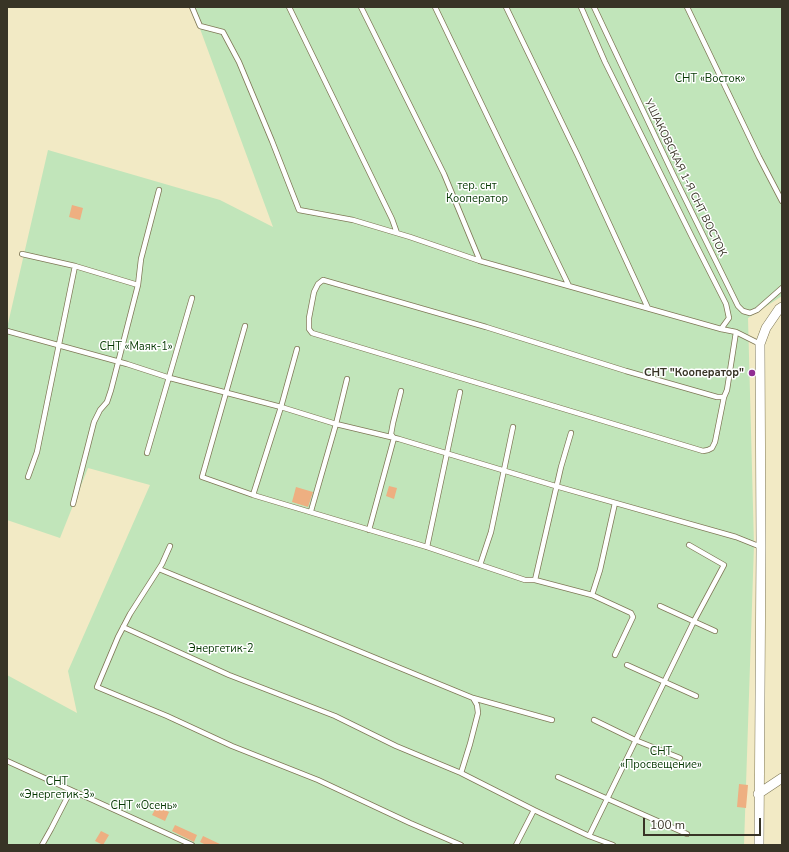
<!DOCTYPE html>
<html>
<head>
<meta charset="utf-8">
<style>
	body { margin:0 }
	#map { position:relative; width:789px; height:852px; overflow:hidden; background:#f2eac5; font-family:"Nunito Sans",sans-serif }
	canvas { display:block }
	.frame { position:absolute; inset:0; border:8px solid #383426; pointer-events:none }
	.scale { position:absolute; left:643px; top:818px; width:118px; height:18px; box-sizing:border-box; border:2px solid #383426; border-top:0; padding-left:5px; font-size:12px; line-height:14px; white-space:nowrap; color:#383426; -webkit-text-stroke:3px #fff; paint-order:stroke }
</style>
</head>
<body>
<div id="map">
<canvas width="789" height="852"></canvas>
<div class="frame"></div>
<div class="scale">100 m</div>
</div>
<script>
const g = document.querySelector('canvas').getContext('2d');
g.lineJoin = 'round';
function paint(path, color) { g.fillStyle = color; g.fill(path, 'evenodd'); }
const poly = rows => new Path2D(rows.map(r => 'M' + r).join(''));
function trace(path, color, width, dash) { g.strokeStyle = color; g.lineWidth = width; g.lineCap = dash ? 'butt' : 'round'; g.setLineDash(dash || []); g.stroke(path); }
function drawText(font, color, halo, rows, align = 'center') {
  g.font = font + ' "Nunito Sans",sans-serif'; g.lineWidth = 3; g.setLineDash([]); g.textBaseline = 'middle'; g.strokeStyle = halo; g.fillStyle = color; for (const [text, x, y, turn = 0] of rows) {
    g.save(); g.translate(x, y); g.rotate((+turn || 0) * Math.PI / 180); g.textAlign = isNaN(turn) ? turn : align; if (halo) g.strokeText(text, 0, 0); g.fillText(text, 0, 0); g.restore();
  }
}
paint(poly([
	[192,7,592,7,716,256,595,7,782,7,782,296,748,318,754,545,744,845,7,845,7,675,77,713,68,671,150,485,88,468,60,538,7,520,7,328,48,150,220,200,273,227]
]), '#c1e5ba');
paint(poly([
	[72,205,83,208,80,220,69,217],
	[389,486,397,488,394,499,386,496],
	[296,487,313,492,308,507,292,502],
	[739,784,748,785,746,808,737,807],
	[157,806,169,812,165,821,152,815],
	[175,825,197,835,194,842,172,831],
	[101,831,109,835,103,845,95,841],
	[203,836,222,845,206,845,200,842]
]), '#eeaf81');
const lane = poly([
	[192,7,200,26,223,32,239,62,272,141,299,210,353,220,410,237,480,261,721,329,736,332,760,344],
	[289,7,392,219,397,233],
	[361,7,444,174,480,261],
	[435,7,569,286],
	[506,7,578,156,648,308],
	[581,7,605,62,692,237,726,304,729,318,721,329],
	[594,7,673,174,738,306,743,311,750,313,757,310,782,288],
	[687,7,759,157,782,201],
	[22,254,75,266,138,285],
	[245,326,202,477,253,495,427,547,525,580,535,580,592,595,631,613,633,617,615,655],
	[7,331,127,364,170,378,281,407,336,424,399,439,552,485,736,537,761,547],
	[724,397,715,442,712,448,708,450,703,451,312,333,309,329,309,318,314,292,318,284,323,280,486,327,626,371,717,397,724,397,727,390,736,332],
	[147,453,192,298],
	[28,477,37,452,75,266],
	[253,495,281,407,297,349],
	[73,504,94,422,100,410,107,402,111,390,138,285,141,259,159,190],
	[311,511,336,424,347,379],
	[369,530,394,438,391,434,393,423,401,391],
	[170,546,162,564,130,614,118,637,97,687,167,716,232,746,318,780,410,823,461,845],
	[427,547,460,392],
	[480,565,491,532,513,427],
	[159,569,473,698,477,705,478,713,470,744,461,773],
	[535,580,561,467,571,433],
	[592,595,600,570,615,503],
	[660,606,715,631],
	[123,627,229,675,335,716,396,746,461,773,534,810,589,836,613,845],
	[627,665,696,696],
	[473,698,552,720],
	[594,720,635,740,680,758],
	[7,761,192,845],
	[558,777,687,834],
	[589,836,694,621,724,565,689,545],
	[42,845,51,829,71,790],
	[516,845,534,810]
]);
const street = poly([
	[758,794,782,778],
	[759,845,761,547,760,344,766,328,779,309,782,307]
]);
trace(lane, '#7f7856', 6);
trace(street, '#7f7856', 10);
trace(lane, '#fff', 4.5);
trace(street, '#fff', 9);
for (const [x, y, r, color] of [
	[752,373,4,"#912d93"]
]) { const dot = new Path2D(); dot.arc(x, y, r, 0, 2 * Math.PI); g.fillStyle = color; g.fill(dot); trace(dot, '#fff', 1.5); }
drawText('11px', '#043700', '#fff', [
	["СНТ «Восток»",710,79],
	["тер. снт",477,186],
	["Кооператор",477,199],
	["СНТ «Маяк-1»",136,347],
	["Энергетик-2",221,649],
	["СНТ",661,752],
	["«Просвещение»",661,765],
	["СНТ",57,782],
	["«Энергетик-3»",57,795],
	["СНТ «Осень»",144,806]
]);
drawText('11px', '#383426', '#fff', [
	["УШАКОВСКАЯ 1-Я СНТ ВОСТОК",685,178,64]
]);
drawText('bold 11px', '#383426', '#fff', [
	["СНТ \"Кооператор\"",744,373]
], 'right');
</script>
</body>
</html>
